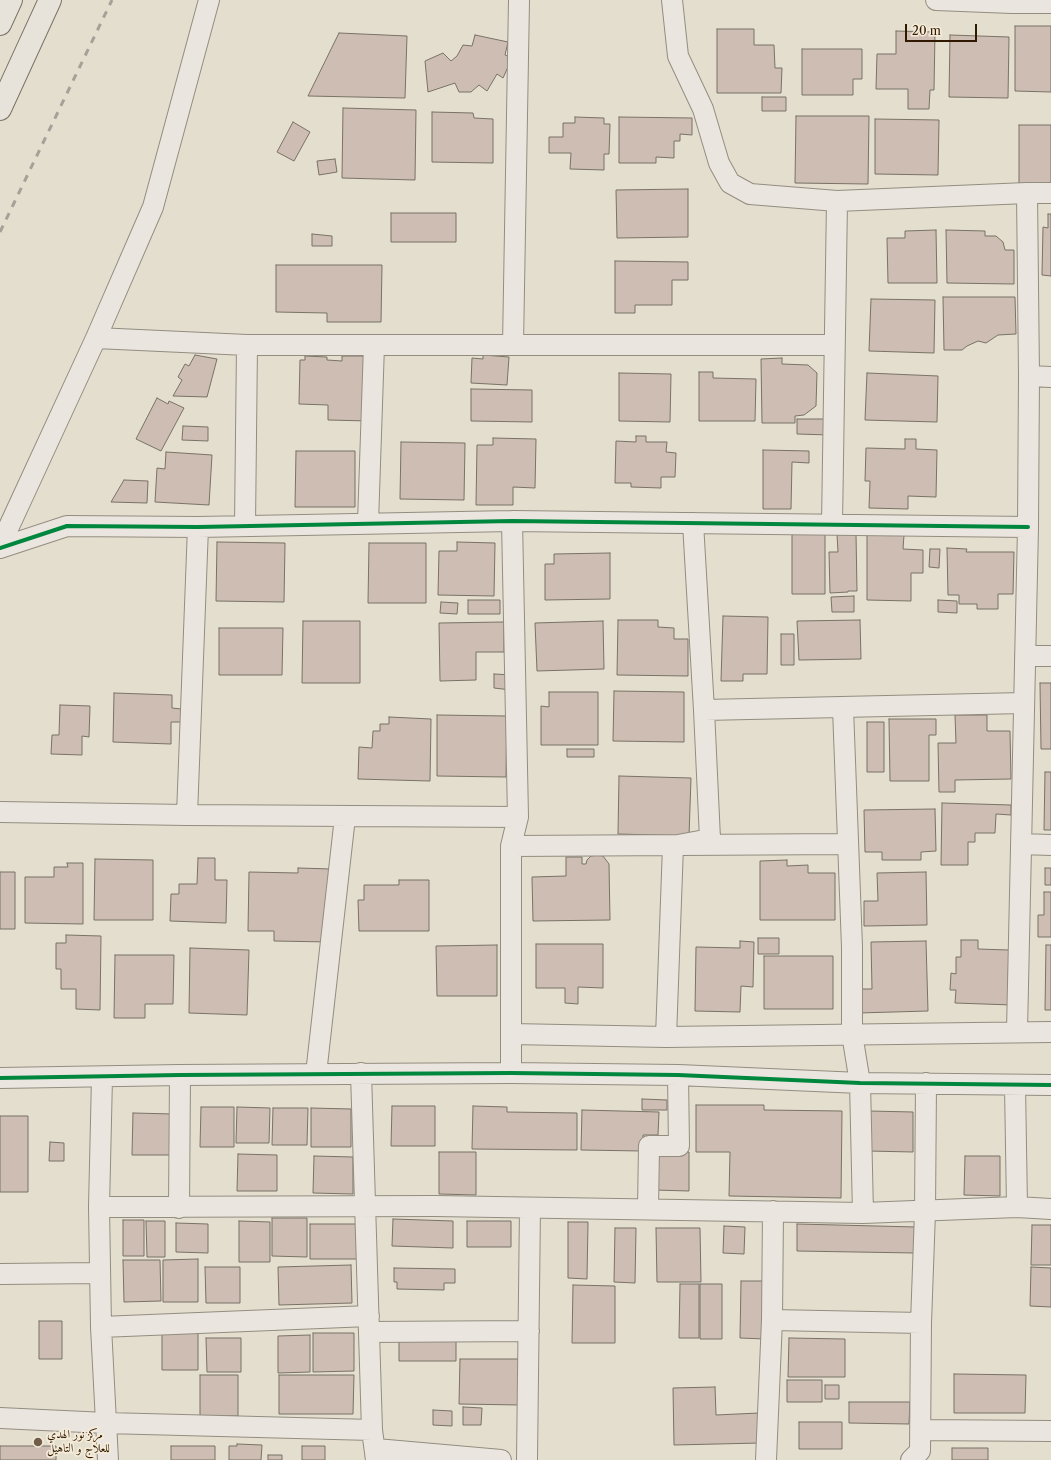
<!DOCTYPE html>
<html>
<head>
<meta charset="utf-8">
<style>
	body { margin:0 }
	#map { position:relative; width:1051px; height:1460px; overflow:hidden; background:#e4dece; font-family:"Libre Caslon Text",serif }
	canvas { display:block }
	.scale { position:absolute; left:905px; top:24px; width:72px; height:18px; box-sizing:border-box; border:2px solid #311901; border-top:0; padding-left:5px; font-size:12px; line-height:14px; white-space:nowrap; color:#311901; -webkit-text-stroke:3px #f4ecd9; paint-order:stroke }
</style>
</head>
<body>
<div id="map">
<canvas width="1051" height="1460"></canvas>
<div class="scale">20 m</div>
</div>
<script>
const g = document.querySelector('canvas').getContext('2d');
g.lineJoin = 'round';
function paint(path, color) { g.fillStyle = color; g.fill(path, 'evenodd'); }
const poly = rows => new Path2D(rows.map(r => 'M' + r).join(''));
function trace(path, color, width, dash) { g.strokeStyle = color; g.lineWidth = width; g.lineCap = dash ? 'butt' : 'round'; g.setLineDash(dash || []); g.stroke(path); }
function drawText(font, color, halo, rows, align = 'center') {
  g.font = font + ' "Libre Caslon Text",Amiri,serif'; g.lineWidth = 3.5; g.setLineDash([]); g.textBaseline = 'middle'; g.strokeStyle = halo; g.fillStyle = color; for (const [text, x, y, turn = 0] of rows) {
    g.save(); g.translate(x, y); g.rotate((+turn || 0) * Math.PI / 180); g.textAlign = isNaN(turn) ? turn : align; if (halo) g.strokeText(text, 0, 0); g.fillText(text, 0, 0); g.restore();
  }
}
const building = poly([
	[1015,26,1051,26,1051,92,1015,91,1015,26],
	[717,29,754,29,754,45,774,45,775,68,782,68,781,93,717,93,717,29],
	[896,31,935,32,934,90,930,90,929,109,908,109,908,89,876,89,877,54,896,54,896,31],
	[339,33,407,36,405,98,308,96,339,33],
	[475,35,508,42,505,55,512,58,503,78,497,74,487,91,479,85,471,92,459,92,455,83,428,92,425,61,443,53,451,61,457,56,463,45,472,46,475,35],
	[950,35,1009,37,1008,98,949,97,950,35],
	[802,49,862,49,862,79,853,79,853,95,802,95,802,49],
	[762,97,786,97,786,111,762,111,762,97],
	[343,108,416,110,415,180,342,178,343,108],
	[432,112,473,113,474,118,493,119,493,163,432,162,432,112],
	[796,116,869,116,868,184,795,183,796,116],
	[575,117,604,118,604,124,610,124,609,154,604,154,604,170,570,169,571,153,549,153,549,137,563,137,563,123,575,123,575,117],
	[619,117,692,118,692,135,680,134,680,141,674,141,674,158,656,157,656,163,619,163,619,117],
	[875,119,939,120,938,175,875,174,875,119],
	[293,122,310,132,294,161,277,152,293,122],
	[1019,125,1051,125,1051,185,1019,185,1019,125],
	[335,159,337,172,319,175,317,161,335,159],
	[688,189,688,237,617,238,616,190,688,189],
	[391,213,456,213,456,242,391,242,391,213],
	[1048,214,1051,214,1051,276,1042,275,1043,227,1048,228,1048,214],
	[936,230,937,283,888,283,887,238,905,238,905,231,936,230],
	[946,230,985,231,985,236,996,236,1003,242,1005,250,1014,250,1014,284,947,283,946,230],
	[312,234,332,236,332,246,312,246,312,234],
	[615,261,688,262,688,280,672,280,672,305,635,305,635,313,615,313,615,261],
	[276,265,382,265,381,322,327,322,327,313,276,312,276,265],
	[943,297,1015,297,1016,334,998,335,986,343,978,341,967,346,962,350,944,350,943,297],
	[871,299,935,300,934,353,869,351,871,299],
	[195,355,217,359,207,397,173,396,182,380,178,377,185,364,189,366,195,355],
	[483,355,509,357,507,385,471,383,472,358,483,359,483,355],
	[305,356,327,357,327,360,342,361,342,356,364,356,369,421,328,420,328,405,299,404,300,360,305,360,305,356],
	[782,358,782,364,808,365,817,373,816,406,804,415,795,416,795,423,762,423,761,359,782,358],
	[699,372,713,372,713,378,756,379,755,421,699,421,699,372],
	[619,373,671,374,670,422,619,421,619,373],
	[867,373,938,376,937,422,865,420,867,373],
	[471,389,532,390,532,422,471,421,471,389],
	[157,398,168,404,169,401,184,408,161,451,136,439,157,398],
	[797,419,831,419,830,435,797,434,797,419],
	[183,426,208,427,208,441,182,440,183,426],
	[636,436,646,436,646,442,667,442,666,452,676,453,675,477,661,477,661,488,631,487,631,483,615,483,616,441,636,442,636,436],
	[493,438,536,439,535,488,513,487,513,505,476,505,477,445,493,445,493,438],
	[905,439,916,439,916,449,937,450,936,497,908,496,908,509,869,508,870,481,865,481,866,448,905,449,905,439],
	[401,442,465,443,464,500,400,499,401,442],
	[763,450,809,451,809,463,792,462,791,509,763,509,763,450],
	[296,451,355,451,355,507,295,507,296,451],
	[166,452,212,455,209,505,155,502,157,468,165,469,166,452],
	[124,480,148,481,147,503,111,502,124,480],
	[792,533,825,533,825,594,792,594,792,533],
	[837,534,856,534,857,591,848,591,848,592,830,593,829,552,838,552,837,534],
	[867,534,904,535,903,549,923,550,923,573,911,573,911,601,867,600,867,534],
	[217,542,285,543,284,602,216,601,217,542],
	[457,542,495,543,494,596,438,595,439,551,457,551,457,542],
	[369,543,426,543,426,603,368,603,369,543],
	[947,548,967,549,966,552,1014,552,1013,594,998,594,998,609,977,609,977,604,959,604,959,595,948,595,947,548],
	[930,549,940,549,939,568,929,567,930,549],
	[610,553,610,599,545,600,545,564,554,564,554,554,610,553],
	[854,596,854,612,832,612,831,597,854,596],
	[468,600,500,600,500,614,468,614,468,600],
	[938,600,957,601,957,613,938,612,938,600],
	[441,602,458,603,457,614,440,613,441,602],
	[723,616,768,617,767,674,743,674,743,681,721,681,723,616],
	[618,620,658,620,658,627,674,628,674,639,688,639,688,676,617,675,618,620],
	[860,620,861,659,799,660,797,621,860,620],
	[303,621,360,621,360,683,302,683,303,621],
	[603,621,604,669,537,671,535,623,603,621],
	[504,622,504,652,476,652,476,680,440,681,439,623,504,622],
	[219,628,283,628,282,675,219,675,219,628],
	[781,634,794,634,794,665,781,665,781,634],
	[494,674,512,675,511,690,494,688,494,674],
	[1040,683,1051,683,1051,749,1041,749,1040,683],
	[614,691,684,692,684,742,613,741,614,691],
	[549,692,598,692,598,745,541,745,541,706,549,707,549,692],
	[114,693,172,695,172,708,181,709,181,722,171,722,171,744,113,742,114,693],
	[60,705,90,706,89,737,82,736,82,755,51,754,52,735,59,735,60,705],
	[437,715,507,716,506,777,437,776,437,715],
	[955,715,987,715,987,731,1010,731,1011,779,955,780,955,792,939,792,938,743,956,743,955,715],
	[389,717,431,719,430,781,358,779,359,747,372,748,373,731,380,731,380,724,389,724,389,717],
	[889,719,936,719,936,735,929,735,929,781,890,781,889,719],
	[867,722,884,722,884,772,867,772,867,722],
	[567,749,594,749,594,757,567,757,567,749],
	[1045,772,1051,772,1051,830,1044,830,1045,772],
	[619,776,691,778,689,836,618,834,619,776],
	[942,803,1011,805,1011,815,996,814,995,833,975,833,975,842,968,842,968,865,941,865,942,803],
	[935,809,936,851,921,852,921,860,882,860,882,852,865,852,864,810,935,809],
	[597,855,603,856,609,864,610,920,533,921,532,877,566,876,566,857,582,857,582,864,586,864,587,860,591,856,597,855],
	[198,858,215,858,215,880,227,880,226,923,170,921,171,894,179,894,179,884,197,884,198,858],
	[95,859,153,860,153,920,94,920,95,859],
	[787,860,787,866,808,865,808,873,835,873,835,920,760,920,760,861,787,860],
	[67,863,83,863,83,924,25,923,25,877,54,877,54,867,68,867,67,863],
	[298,868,331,869,330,942,274,941,274,931,248,931,249,872,298,873,298,868],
	[1045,868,1051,868,1051,885,1045,885,1045,868],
	[0,872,15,872,15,929,0,929,0,872],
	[926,872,927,925,864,926,864,901,878,901,877,873,926,872],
	[399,880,429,880,429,931,359,931,358,900,364,900,364,885,399,885,399,880],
	[1044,892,1051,892,1051,937,1038,937,1038,915,1044,915,1044,892],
	[66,935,101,936,100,1010,76,1009,76,989,61,989,61,969,56,969,56,943,66,943,66,935],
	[758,938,779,938,779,954,758,954,758,938],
	[961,940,978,940,978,949,1009,950,1008,984,1013,985,1012,1005,955,1003,956,990,950,990,951,973,956,974,956,957,961,957,961,940],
	[740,941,754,942,753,987,741,986,740,1012,695,1011,696,947,740,948,740,941],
	[926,941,928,1011,858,1013,857,989,872,989,871,942,926,941],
	[536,944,603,944,603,988,578,987,578,1004,565,1003,565,988,536,988,536,944],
	[497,945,497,996,437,996,436,946,497,945],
	[1046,945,1051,945,1051,1010,1045,1010,1046,945],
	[190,948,249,950,247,1015,189,1013,190,948],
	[115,955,174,955,173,1004,145,1004,145,1018,114,1018,115,955],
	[764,956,833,956,833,1009,764,1009,764,956],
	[642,1099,667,1100,667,1110,642,1110,642,1099],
	[696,1105,764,1105,764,1110,842,1111,841,1198,729,1196,730,1152,696,1152,696,1105],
	[392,1106,435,1106,435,1146,391,1146,392,1106],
	[473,1106,507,1107,507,1112,577,1113,577,1150,472,1149,473,1106],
	[201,1107,234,1107,234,1147,200,1147,201,1107],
	[237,1107,270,1108,269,1143,236,1143,237,1107],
	[273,1108,308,1108,307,1145,272,1145,273,1108],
	[311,1108,351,1109,351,1147,311,1147,311,1108],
	[582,1110,659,1112,658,1135,643,1135,642,1151,581,1150,582,1110],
	[869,1111,913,1112,913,1152,868,1151,869,1111],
	[133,1113,173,1114,172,1155,132,1155,133,1113],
	[0,1116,28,1116,28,1192,0,1192,0,1116],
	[50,1142,64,1143,64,1161,49,1161,50,1142],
	[655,1151,689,1152,689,1191,654,1190,655,1151],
	[439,1152,476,1152,476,1195,439,1194,439,1152],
	[238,1154,277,1155,277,1191,237,1191,238,1154],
	[314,1156,353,1157,353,1194,313,1193,314,1156],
	[965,1156,1000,1156,1000,1196,964,1195,965,1156],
	[272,1218,307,1218,307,1257,272,1256,272,1218],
	[393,1219,453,1221,453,1248,392,1246,393,1219],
	[123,1220,144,1220,144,1256,123,1256,123,1220],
	[146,1221,165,1221,165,1257,147,1257,146,1221],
	[239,1221,270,1222,270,1262,239,1262,239,1221],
	[467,1221,511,1221,511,1247,467,1247,467,1221],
	[568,1222,588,1222,587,1279,568,1278,568,1222],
	[176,1223,208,1224,208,1253,176,1252,176,1223],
	[310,1224,357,1224,357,1259,310,1259,310,1224],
	[797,1224,916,1227,915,1253,797,1251,797,1224],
	[1032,1225,1051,1225,1051,1265,1031,1265,1032,1225],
	[724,1226,745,1227,744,1254,723,1253,724,1226],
	[615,1228,636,1228,635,1283,614,1282,615,1228],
	[656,1228,700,1228,701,1282,657,1282,656,1228],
	[198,1259,198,1302,163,1302,163,1260,198,1259],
	[123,1260,160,1260,161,1301,124,1302,123,1260],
	[351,1265,352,1303,279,1305,278,1267,351,1265],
	[205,1267,240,1267,240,1303,206,1303,205,1267],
	[1031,1267,1051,1268,1051,1307,1030,1306,1031,1267],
	[394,1268,455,1269,455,1283,444,1283,444,1290,397,1289,397,1282,394,1282,394,1268],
	[741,1281,766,1281,765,1339,740,1338,741,1281],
	[680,1284,699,1284,699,1338,679,1338,680,1284],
	[700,1284,722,1284,722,1339,700,1339,700,1284],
	[573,1285,615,1286,615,1343,572,1343,573,1285],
	[39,1321,62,1321,62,1359,39,1359,39,1321],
	[162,1333,198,1333,198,1370,162,1370,162,1333],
	[313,1333,354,1333,354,1371,313,1372,313,1333],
	[310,1335,310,1372,278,1373,278,1336,310,1335],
	[399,1336,456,1336,456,1361,399,1361,399,1336],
	[206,1338,241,1338,241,1372,207,1372,206,1338],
	[789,1338,845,1339,845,1377,788,1377,789,1338],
	[460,1359,521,1359,521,1405,459,1404,460,1359],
	[954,1374,1026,1375,1025,1413,954,1413,954,1374],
	[200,1375,238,1375,238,1416,200,1416,200,1375],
	[279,1375,354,1375,353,1414,279,1414,279,1375],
	[787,1380,822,1380,822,1402,787,1402,787,1380],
	[825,1385,839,1385,839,1399,825,1399,825,1385],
	[715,1387,716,1415,759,1413,760,1443,674,1445,673,1388,715,1387],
	[849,1402,910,1402,909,1424,849,1423,849,1402],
	[463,1407,482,1408,481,1425,463,1425,463,1407],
	[433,1410,452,1411,452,1426,433,1425,433,1410],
	[799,1422,842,1422,842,1449,799,1449,799,1422],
	[237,1444,262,1445,261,1460,229,1460,229,1446,237,1446,237,1444],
	[0,1446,56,1446,56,1460,0,1460,0,1446],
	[171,1446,215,1446,215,1460,171,1460,171,1446],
	[302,1446,325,1446,325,1460,302,1460,302,1446],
	[952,1448,988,1448,988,1460,952,1460,952,1448],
	[268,1455,282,1455,282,1460,268,1460,268,1455]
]);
paint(building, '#cdbdb3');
trace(building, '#797266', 1);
const minor = poly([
	[672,0,678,56,703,109,719,163,730,183,750,194,837,201,1027,193,1051,193],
	[936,0,1012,3,1051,3],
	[96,338,247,345,834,345],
	[513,345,519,0],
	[1029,376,1051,377],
	[368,523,374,345],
	[832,524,837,201],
	[245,525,247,345],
	[0,546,96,338,153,207,209,0],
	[0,548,67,526,198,527,512,521,1028,527],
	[1025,656,1051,656],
	[843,708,852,947,852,1034,860,1083,863,1213],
	[704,710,1024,703],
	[0,812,187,815,518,817],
	[187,815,198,527],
	[1021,844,1051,845],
	[511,846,848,844],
	[1017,1031,1028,527,1029,376,1027,193],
	[511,1034,666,1037,1051,1032],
	[666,1037,673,846,710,839,704,710,693,523],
	[361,1073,372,1430,376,1460],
	[511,1073,511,846,518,817,512,521],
	[316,1074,345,817],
	[102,1077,99,1207,101,1327,108,1460],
	[0,1078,180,1075,511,1073,678,1075,860,1083,1051,1085],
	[1015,1085,1017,1207],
	[99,1207,435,1206,863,1213,1017,1207,1051,1209],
	[179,1208,180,1075],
	[648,1209,649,1146,679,1146,678,1075],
	[0,1274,100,1273],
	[772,1320,921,1323],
	[101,1327,369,1316],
	[369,1332,529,1331],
	[0,1418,106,1423,372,1430],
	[921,1430,1051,1431],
	[376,1449,501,1460],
	[527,1460,530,1208],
	[766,1460,772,1320,773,1211],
	[911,1460,920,1451,921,1323,925,1212,926,1083]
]);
const primary = poly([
	[0,24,11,0],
	[0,109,50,0]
]);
trace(minor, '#938d80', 22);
trace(primary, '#797266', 24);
trace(minor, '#eae6df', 20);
trace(primary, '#e7e3da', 22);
trace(poly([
	[0,232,112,0]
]), '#a6a198', 3, [7, 7]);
trace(poly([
	[0,548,67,526,198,527,512,521,1028,527],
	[0,1078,180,1075,511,1073,678,1075,860,1083,1051,1085]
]), '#00873e', 4);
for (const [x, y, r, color] of [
	[38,1442,5,"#705e49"]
]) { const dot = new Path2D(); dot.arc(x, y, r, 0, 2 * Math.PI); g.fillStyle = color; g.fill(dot); trace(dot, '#f4ecd9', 1.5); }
drawText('12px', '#311901', '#f4ecd9', [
	["مركز نور الهدي",47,1435],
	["للعلاج و التاهيل",47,1449]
], 'left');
</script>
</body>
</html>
